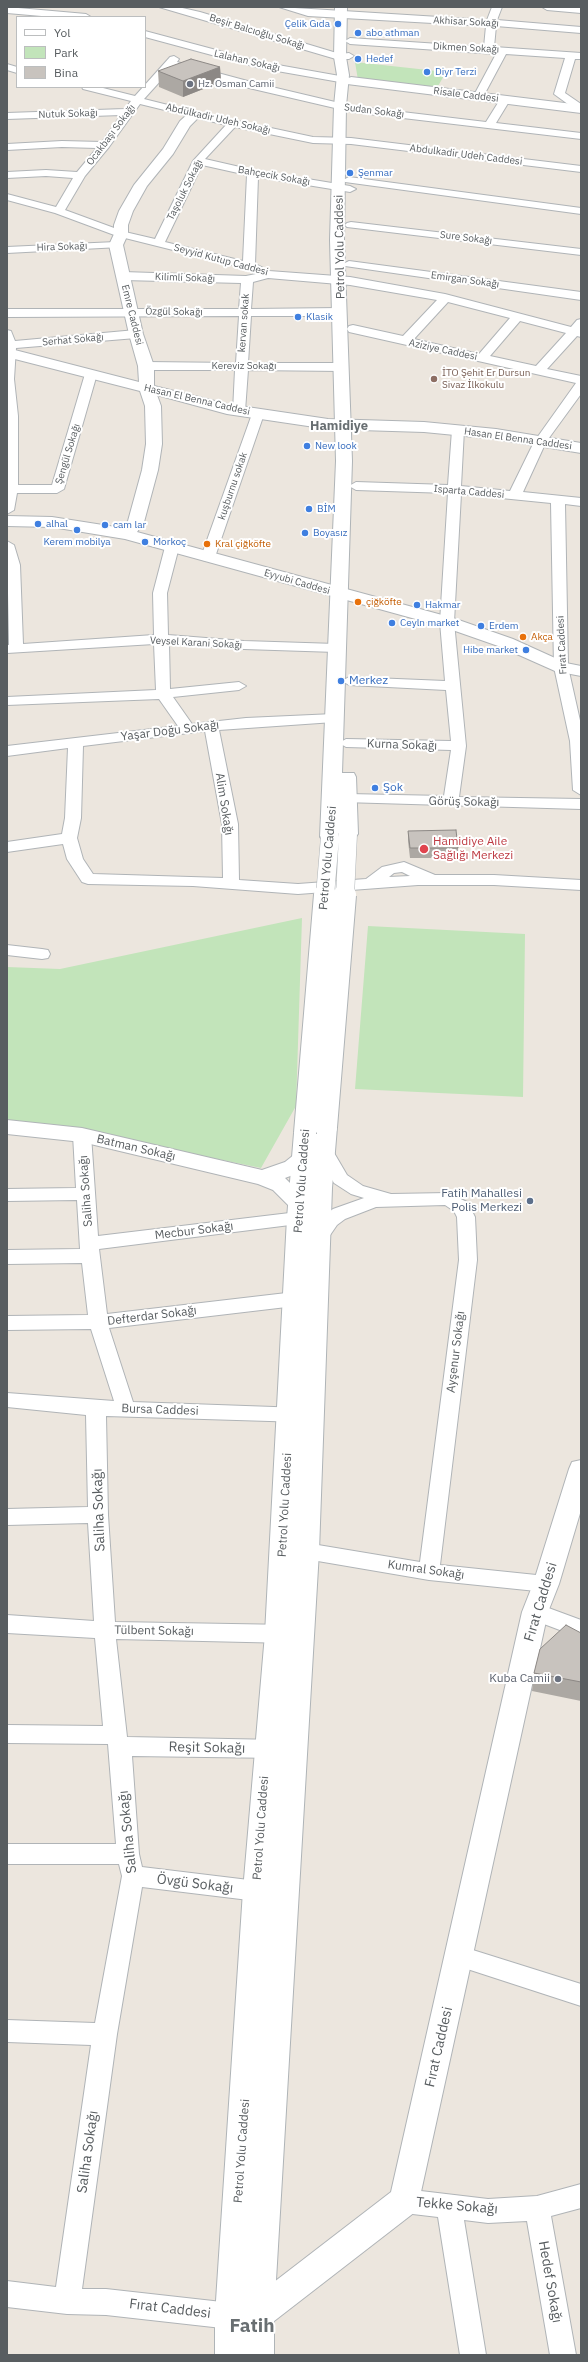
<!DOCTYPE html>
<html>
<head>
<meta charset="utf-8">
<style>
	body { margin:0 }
	#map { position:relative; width:588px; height:2362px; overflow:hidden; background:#ece6de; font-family:"IBM Plex Sans",sans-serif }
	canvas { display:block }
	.frame { position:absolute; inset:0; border:8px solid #585d60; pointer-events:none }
	.legend { position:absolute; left:16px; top:16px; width:130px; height:72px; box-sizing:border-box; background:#fff; border:1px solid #bcbebf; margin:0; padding:5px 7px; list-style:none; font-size:12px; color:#585d60 }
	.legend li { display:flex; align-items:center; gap:8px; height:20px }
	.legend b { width:20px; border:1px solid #bcbebf }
</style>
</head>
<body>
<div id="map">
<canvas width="588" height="2362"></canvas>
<div class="frame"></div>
<ul class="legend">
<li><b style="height:5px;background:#fff"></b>Yol</li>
<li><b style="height:11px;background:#c2e4ba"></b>Park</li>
<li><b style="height:11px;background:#c8c3be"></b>Bina</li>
</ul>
</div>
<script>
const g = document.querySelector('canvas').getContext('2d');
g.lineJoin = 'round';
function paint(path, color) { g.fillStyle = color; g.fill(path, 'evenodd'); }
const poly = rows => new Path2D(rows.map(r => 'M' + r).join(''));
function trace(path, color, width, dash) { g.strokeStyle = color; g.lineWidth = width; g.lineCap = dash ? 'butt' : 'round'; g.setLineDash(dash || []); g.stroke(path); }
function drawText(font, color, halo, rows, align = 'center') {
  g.font = font + ' "IBM Plex Sans",sans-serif'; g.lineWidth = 4; g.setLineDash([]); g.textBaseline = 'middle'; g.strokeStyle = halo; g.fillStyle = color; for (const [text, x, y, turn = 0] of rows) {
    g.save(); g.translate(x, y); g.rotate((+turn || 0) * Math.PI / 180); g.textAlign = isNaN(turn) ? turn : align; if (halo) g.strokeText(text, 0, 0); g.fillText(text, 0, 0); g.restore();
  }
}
paint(poly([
	[355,62,446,72,437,88,358,80],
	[302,918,296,1106,261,1168,52,1125,7,1120,7,967,60,969],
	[368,926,525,934,523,1097,355,1089]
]), '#c2e4ba');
const minor = poly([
	[7,7,86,14,91,17,53,17,7,13,7,7],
	[159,7,178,7,200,12,340,54,349,53,354,56,349,59,336,59,159,7],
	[279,7,487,20,492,7,502,7,497,20,581,27,581,33,496,26,494,47,581,53,581,59,575,59,565,93,581,104,581,111,576,110,554,94,565,58,506,54,483,97,478,100,473,97,496,54,350,44,345,41,350,38,484,47,486,26,308,16,279,7],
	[542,7,581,7,581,13,547,10,542,7],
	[145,31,261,62,351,78,356,81,351,84,260,68,145,37,145,31],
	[174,56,179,59,177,62,255,83,352,106,486,122,501,98,505,97,510,100,496,123,581,133,581,139,352,112,249,88,173,67,144,99,196,112,313,137,351,138,581,166,581,172,351,144,313,143,235,127,205,159,253,170,350,186,356,189,350,192,258,177,255,264,269,271,350,277,445,294,571,327,577,320,581,319,581,337,577,336,547,369,581,376,581,394,546,442,523,492,581,498,581,506,565,504,568,667,581,725,581,795,573,790,570,741,554,667,551,503,461,494,454,622,466,746,459,797,581,799,581,809,343,802,340,799,348,794,444,796,451,750,346,747,339,743,346,739,451,741,446,690,349,685,342,681,349,677,445,681,440,622,448,493,356,490,349,486,356,482,448,485,452,430,458,426,464,430,461,486,510,491,534,442,576,383,349,332,347,329,349,326,353,325,403,336,437,300,350,285,268,278,253,282,251,309,340,308,346,312,340,316,251,316,248,363,342,363,348,367,342,371,248,370,245,411,239,415,233,411,235,370,146,370,140,366,146,362,236,363,239,316,7,317,7,309,239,309,241,283,123,280,117,276,123,272,246,276,256,274,245,268,117,236,55,213,7,200,7,194,56,207,73,178,46,176,7,178,7,172,46,170,77,172,97,148,62,147,7,150,7,144,62,141,102,142,121,115,7,119,7,113,125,109,131,101,83,89,82,87,99,87,135,96,170,57,174,56],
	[140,104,226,125,193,161,155,239,125,232,65,210,85,176,109,147,140,104],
	[202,165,247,175,243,261,165,242,202,165],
	[448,302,510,318,479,354,414,339,448,302],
	[520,321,566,333,536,366,490,356,520,321],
	[7,64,17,67,17,73,7,70,7,64],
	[349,177,581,208,581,214,345,182,343,180,349,177],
	[351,222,581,249,581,255,347,227,345,225,347,223,351,222],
	[116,242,120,243,122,245,120,247,7,253,7,247,116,242],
	[349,261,581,292,581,300,345,266,343,264,349,261],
	[7,330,11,331,15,341,136,330,142,334,136,338,16,348,14,379,18,416,18,485,52,485,85,374,91,370,97,374,64,489,57,493,17,493,14,510,7,514,7,330],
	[258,410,264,414,215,557,208,561,203,560,201,557,252,414,258,410],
	[7,541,14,545,20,565,23,644,154,635,153,593,165,547,172,543,179,547,167,593,168,635,244,641,336,644,343,648,336,652,244,649,169,644,170,689,239,682,246,686,239,690,173,697,192,724,246,718,334,714,341,718,334,722,219,730,238,824,239,880,298,884,366,879,382,867,404,862,435,875,494,875,581,880,581,890,494,885,418,885,298,894,193,886,88,884,82,882,67,859,63,844,7,852,7,842,62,834,65,818,68,748,7,756,7,746,178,726,159,699,7,705,7,697,156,690,154,644,7,653,7,645,9,645,7,541],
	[205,731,222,824,223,878,93,874,83,859,77,838,81,818,83,746,205,731],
	[402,872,410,876,389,877,394,873,402,872],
	[7,945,42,949,48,950,50,954,48,958,42,959,7,955,7,945],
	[82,1129,88,1131,91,1135,98,1236,298,1212,304,1213,307,1218,304,1223,298,1224,99,1249,107,1314,295,1292,302,1294,304,1299,302,1304,295,1306,109,1328,133,1402,302,1408,309,1410,312,1415,309,1420,302,1422,106,1416,108,1515,115,1622,290,1625,297,1628,301,1634,297,1640,290,1643,116,1639,127,1737,279,1740,287,1742,290,1749,287,1756,279,1758,132,1756,139,1854,142,1867,257,1881,265,1884,268,1891,265,1898,257,1901,142,1887,117,2034,82,2289,106,2289,231,2303,240,2307,244,2316,240,2325,231,2329,106,2315,67,2314,7,2307,7,2281,56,2287,91,2045,7,2042,7,2020,95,2023,122,1876,119,1864,7,1864,7,1844,116,1844,108,1744,7,1743,7,1725,103,1726,95,1638,7,1633,7,1615,94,1621,88,1523,7,1525,7,1509,88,1507,86,1415,7,1407,7,1393,114,1401,91,1329,7,1330,7,1316,88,1315,82,1263,7,1264,7,1250,80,1249,77,1200,7,1201,7,1189,76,1188,73,1135,76,1131,82,1129],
	[324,1144,330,1146,347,1175,363,1186,391,1194,448,1193,467,1202,470,1207,475,1217,477,1260,440,1565,546,1576,553,1578,556,1584,553,1590,546,1592,429,1580,306,1559,299,1557,296,1551,299,1545,306,1543,420,1562,459,1260,457,1217,454,1211,445,1205,376,1207,345,1219,337,1225,326,1241,320,1243,314,1241,311,1236,325,1215,333,1209,364,1198,351,1194,334,1183,315,1150,318,1146,324,1144],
	[535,1603,581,1620,581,1638,528,1618,524,1612,528,1606,535,1603],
	[460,1946,581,1984,581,2006,452,1964,448,1957,452,1950,460,1946],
	[581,2184,581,2208,551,2216,576,2355,550,2355,527,2221,488,2223,464,2220,486,2355,460,2355,438,2217,404,2213,395,2210,391,2201,395,2192,404,2189,488,2199,537,2196,581,2184]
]);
const tertiary = poly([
	[351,77,581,105,581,113,347,84,345,81,351,77],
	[195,111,201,115,190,126,173,154,147,186,133,211,128,225,128,234,123,245,143,334,154,366,154,386,227,404,328,419,424,422,496,429,581,443,581,453,496,439,424,432,328,429,227,414,157,395,161,406,162,444,158,470,144,522,137,532,453,618,513,639,566,663,581,666,581,676,555,671,501,647,441,626,125,539,52,527,7,526,7,516,52,517,122,528,128,521,142,470,146,444,145,406,140,391,7,357,7,348,139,382,138,366,129,334,109,245,114,234,114,225,119,211,134,185,163,149,180,121,190,112,195,111],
	[7,1120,82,1128,262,1170,285,1162,295,1154,303,1151,311,1154,314,1159,311,1164,301,1172,285,1178,310,1203,307,1208,299,1211,291,1208,273,1190,258,1184,82,1142,7,1134,7,1120],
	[581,1460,581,1510,559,1584,548,1612,419,2201,415,2212,269,2325,250,2331,239,2326,234,2315,239,2304,252,2299,391,2192,522,1612,533,1584,569,1469,572,1462,581,1460]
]);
const secondary = poly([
	[335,7,347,7,346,57,349,75,346,106,344,240,352,461,342,773,354,773,356,777,358,834,355,838,348,840,340,836,337,841,330,843,323,841,320,837,336,461,330,240,334,106,337,75,334,57,335,7],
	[326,1120,334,1122,337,1127,332,1188,319,1551,274,2314,274,2355,215,2355,215,2316,243,1891,265,1634,287,1218,294,1133,297,1128,305,1126,313,1128,315,1131,318,1122,326,1120]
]);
trace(minor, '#b0b4b7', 2);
trace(tertiary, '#b0b4b7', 2);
trace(secondary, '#afb4b7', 2);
paint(minor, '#fff');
paint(tertiary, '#fff');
paint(secondary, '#fff');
const secondaryBridgeFar1 = poly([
	[325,896,330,837],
	[345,896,348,834]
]);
const secondaryBridge = poly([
	[326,1127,345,895],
	[305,1133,325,895]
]);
trace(secondaryBridgeFar1, '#afb4b7', 19, []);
trace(secondaryBridge, '#afb4b7', 24, []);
trace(secondaryBridgeFar1, '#fff', 18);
trace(secondaryBridge, '#fff', 22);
paint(poly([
	[220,67,221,82,183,97,159,87,158,71],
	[408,831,458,848,458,858,410,858,408,841],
	[581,1633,581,1701,532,1691,534,1673]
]), '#aca8a3');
paint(poly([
	[220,67,221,82,183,97,183,81]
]), '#8c8885');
const building = poly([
	[191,59,220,67,183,81,158,71,191,59],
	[456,830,458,848,410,848,408,831,456,830],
	[566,1625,581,1633,581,1682,534,1673,540,1649,566,1625]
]);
paint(building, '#c8c3be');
trace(building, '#8c8885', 1);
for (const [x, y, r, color] of [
	[338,24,4,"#3f7fe0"],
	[358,33,4,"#3f7fe0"],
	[358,59,4,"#3f7fe0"],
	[427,72,4,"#3f7fe0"],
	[190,84,4,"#6b7280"],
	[350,173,4,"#3f7fe0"],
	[298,317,4,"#3f7fe0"],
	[434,379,4,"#8d6e63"],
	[307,446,4,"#3f7fe0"],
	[309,509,4,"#3f7fe0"],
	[38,524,4,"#3f7fe0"],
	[105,525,4,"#3f7fe0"],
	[77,530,4,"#3f7fe0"],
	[305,533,4,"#3f7fe0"],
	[145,542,4,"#3f7fe0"],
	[207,544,4,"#e8710a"],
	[358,602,4,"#e8710a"],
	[417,605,4,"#3f7fe0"],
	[392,623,4,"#3f7fe0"],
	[481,626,4,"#3f7fe0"],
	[523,637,4,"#e8710a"],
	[526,650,4,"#3f7fe0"],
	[341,681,4,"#3f7fe0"],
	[375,788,4,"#3f7fe0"],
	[424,849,5,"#e0444e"],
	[530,1201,4,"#5c6f8a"],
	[558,1679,4,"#6b7280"]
]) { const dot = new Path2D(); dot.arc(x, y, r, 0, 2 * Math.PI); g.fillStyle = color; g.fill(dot); trace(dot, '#fff', 1.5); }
drawText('10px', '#585d60', '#fff', [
	["Akhisar Sokağı",466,22,3],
	["Beşir Balcıoğlu Sokağı",257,32,17],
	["Dikmen Sokağı",466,48,3],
	["Lalahan Sokağı",247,61,13],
	["Risale Caddesi",466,95,7],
	["Sudan Sokağı",374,111,7],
	["Nutuk Sokağı",68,114,-2],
	["Abdülkadir Udeh Sokağı",218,119,13],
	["Ocakbaşı Sokağı",111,135,-53],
	["Abdulkadir Udeh Caddesi",466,155,7],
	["Bahçecik Sokağı",274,176,10],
	["Taşoluk Sokağı",185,190,-63],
	["Sure Sokağı",466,238,7],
	["Hira Sokağı",62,247,-2],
	["Seyyid Kutup Caddesi",221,260,15],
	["Kilimli Sokağı",185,278,2],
	["Emirgan Sokağı",465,280,8],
	["Özgül Sokağı",174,312,1],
	["Emre Caddesi",132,315,76],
	["kervan sokak",244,323,-86],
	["Serhat Sokağı",73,340,-5],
	["Aziziye Caddesi",443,350,12],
	["Kereviz Sokağı",244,366],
	["Hasan El Benna Caddesi",197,400,13],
	["Hasan El Benna Caddesi",518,439,8],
	["Şengül Sokağı",68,454,-73],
	["kuşburnu sokak",233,486,-71],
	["Isparta Caddesi",469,492,5],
	["Eyyubi Caddesi",297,582,16],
	["Veysel Karani Sokağı",196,643,3],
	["Fırat Caddesi",562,645,-93]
]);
drawText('10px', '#366cbe', '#fff', [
	["Çelik Gıda",330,24,"right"],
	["abo athman",366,33],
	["Hedef",366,59],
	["Diyr Terzi",435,72],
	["Şenmar",358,173],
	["Klasik",306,317],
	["New look",315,446],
	["BİM",317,509],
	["alhal",46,524],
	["cam lar",113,525],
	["Boyasız",313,533],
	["Kerem mobilya",77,542,"center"],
	["Morkoç",153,542],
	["Hakmar",425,605],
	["Ceyln market",400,623],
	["Erdem",489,626],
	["Hibe market",518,650,"right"]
], 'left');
drawText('10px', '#5b616d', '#fff', [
	["Hz. Osman Camii",198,84]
], 'left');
drawText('10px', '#785e54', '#fff', [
	["İTO Şehit Er Dursun",442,373],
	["Sivaz İlkokulu",442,385]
], 'left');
drawText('10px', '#c56008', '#fff', [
	["Kral çiğköfte",215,544],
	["çiğköfte",366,602],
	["Akça",531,637]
], 'left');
drawText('12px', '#585d60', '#fff', [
	["Petrol Yolu Caddesi",340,247,-91],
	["Yaşar Doğu Sokağı",170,731,-7],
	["Kurna Sokağı",402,745,2],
	["Görüş Sokağı",464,802,1],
	["Alim Sokağı",224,804,81],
	["Petrol Yolu Caddesi",328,858,-85],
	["Batman Sokağı",136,1148,13],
	["Petrol Yolu Caddesi",302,1181,-86],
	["Saliha Sokağı",86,1191,-94],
	["Mecbur Sokağı",194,1231,-7],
	["Defterdar Sokağı",152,1316,-7],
	["Ayşenur Sokağı",456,1352,-83],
	["Bursa Caddesi",160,1410,2],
	["Petrol Yolu Caddesi",285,1505,-87],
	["Kumral Sokağı",426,1570,8],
	["Tülbent Sokağı",154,1631,1],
	["Petrol Yolu Caddesi",261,1828,-86],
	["Petrol Yolu Caddesi",242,2151,-86]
]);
drawText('12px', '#366cbe', '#fff', [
	["Merkez",349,681],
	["Şok",383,788]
], 'left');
drawText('12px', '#be3a42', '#fff', [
	["Hamidiye Aile",433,842],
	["Sağlığı Merkezi",433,856]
], 'left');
drawText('12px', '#4e5e75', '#fff', [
	["Fatih Mahallesi",522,1194],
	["Polis Merkezi",522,1208]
], 'right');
drawText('12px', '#5b616d', '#fff', [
	["Kuba Camii",550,1679]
], 'right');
drawText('bold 13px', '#696f72', '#fff', [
	["Hamidiye",339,426]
]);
drawText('14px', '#585d60', '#fff', [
	["Saliha Sokağı",99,1510,-92],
	["Fırat Caddesi",541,1602,-73],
	["Reşit Sokağı",207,1748,1],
	["Saliha Sokağı",128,1832,-96],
	["Övgü Sokağı",195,1884,7],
	["Fırat Caddesi",439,2047,-77],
	["Saliha Sokağı",88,2152,-82],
	["Tekke Sokağı",457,2206,5],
	["Hedef Sokağı",550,2282,80],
	["Fırat Caddesi",170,2309,7]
]);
drawText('bold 19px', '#696f72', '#fff', [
	["Fatih",252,2327]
]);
</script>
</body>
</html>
